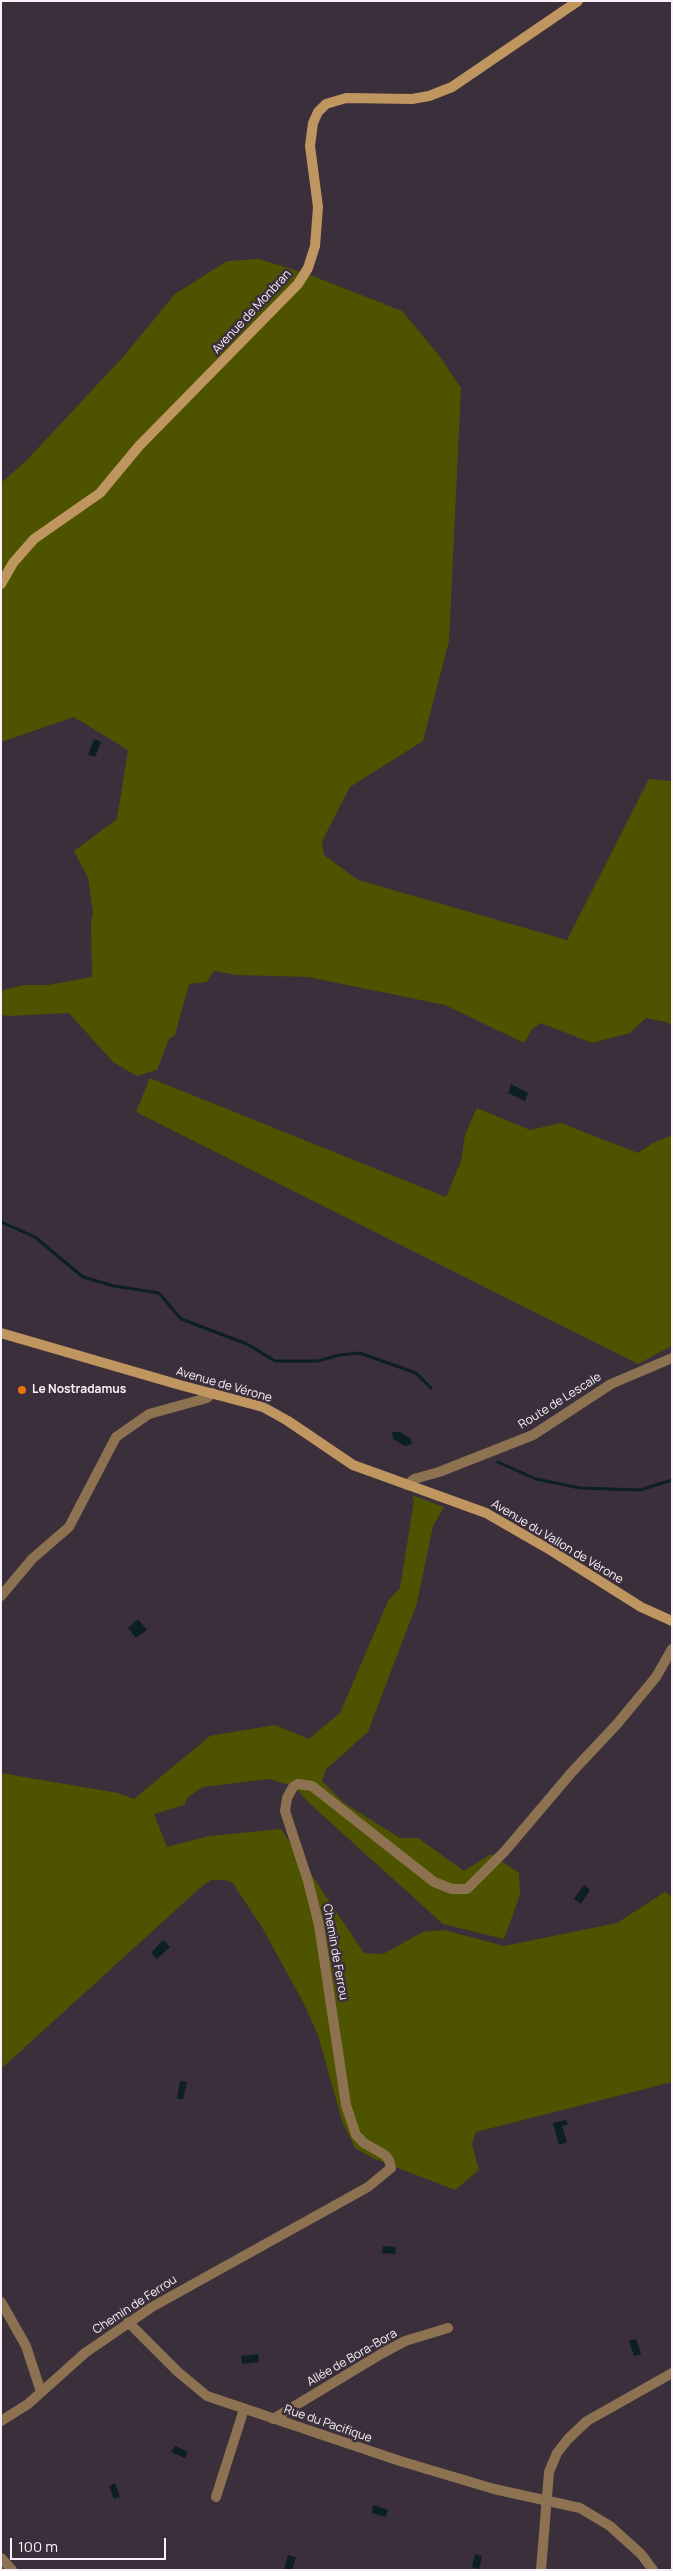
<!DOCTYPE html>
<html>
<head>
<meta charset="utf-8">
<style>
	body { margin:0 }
	#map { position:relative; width:673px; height:2571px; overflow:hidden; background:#3a2f3b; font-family:Manrope,sans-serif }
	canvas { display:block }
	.frame { position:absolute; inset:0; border:2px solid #faf2fa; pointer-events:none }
	.scale { position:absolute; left:10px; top:2538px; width:156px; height:22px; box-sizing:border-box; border:2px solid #faf2fa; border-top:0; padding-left:6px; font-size:15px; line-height:18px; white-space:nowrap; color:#faf2fa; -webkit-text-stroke:4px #3a2f3b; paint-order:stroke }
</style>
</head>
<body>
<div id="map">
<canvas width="673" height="2571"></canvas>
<div class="frame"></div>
<div class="scale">100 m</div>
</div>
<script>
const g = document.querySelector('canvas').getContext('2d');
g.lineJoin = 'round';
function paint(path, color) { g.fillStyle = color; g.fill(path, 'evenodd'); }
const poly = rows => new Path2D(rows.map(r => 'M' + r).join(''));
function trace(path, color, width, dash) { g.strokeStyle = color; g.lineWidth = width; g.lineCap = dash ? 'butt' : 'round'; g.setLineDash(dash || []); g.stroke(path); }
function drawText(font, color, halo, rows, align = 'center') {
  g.font = font + ' Manrope,sans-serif'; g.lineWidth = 5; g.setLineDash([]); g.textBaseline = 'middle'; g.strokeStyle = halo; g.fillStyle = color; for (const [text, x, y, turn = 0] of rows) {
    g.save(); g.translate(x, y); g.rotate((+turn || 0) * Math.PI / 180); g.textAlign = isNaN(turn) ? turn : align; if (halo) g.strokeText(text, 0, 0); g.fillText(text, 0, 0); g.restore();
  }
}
paint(poly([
	[259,259,305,273,402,311,438,354,461,388,449,641,423,741,350,787,322,841,324,855,358,880,567,940,649,779,672,781,672,1026,666,1022,646,1018,630,1033,592,1043,541,1023,533,1028,524,1043,445,1005,308,977,237,975,214,971,207,982,189,984,175,1035,169,1039,157,1070,137,1076,113,1062,69,1013,9,1016,1,1015,1,991,7,989,25,985,48,985,92,977,91,924,93,912,88,878,74,851,117,819,128,750,74,717,1,742,1,483,27,460,123,357,175,294,227,261],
	[150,1078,446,1197,461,1161,465,1135,477,1108,530,1130,561,1123,638,1153,651,1144,672,1135,672,1346,638,1364,136,1112],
	[412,1495,444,1507,433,1526,417,1603,368,1732,326,1769,322,1781,344,1803,400,1838,418,1838,464,1871,491,1854,519,1873,520,1895,504,1939,443,1924,309,1803,294,1786,268,1779,203,1787,188,1797,184,1805,154,1814,167,1847,209,1836,281,1829,364,1953,383,1954,423,1932,444,1930,504,1946,617,1923,665,1892,672,1897,672,2082,476,2132,472,2144,479,2170,455,2190,375,2159,355,2148,342,2121,318,2035,304,2004,263,1929,232,1882,224,1880,211,1880,201,1887,1,2069,1,1773,118,1793,134,1799,210,1736,275,1725,309,1739,340,1713,388,1601,400,1588,414,1501]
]), '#4e5300');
paint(poly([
	[94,739,101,742,95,757,88,755],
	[511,1084,528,1093,525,1101,508,1093],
	[392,1432,400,1432,410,1438,412,1444,405,1446,393,1439],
	[138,1619,147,1630,136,1638,128,1628],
	[584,1885,590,1890,581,1904,574,1899],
	[163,1940,170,1947,157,1959,151,1953],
	[180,2081,187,2082,183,2099,177,2099],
	[566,2120,568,2124,562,2126,567,2142,559,2145,553,2123],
	[383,2246,396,2247,395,2254,382,2253],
	[636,2339,641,2354,634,2356,629,2341],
	[258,2354,259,2362,242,2364,241,2356],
	[175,2446,188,2452,185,2458,171,2452],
	[115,2483,120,2497,114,2499,109,2486],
	[373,2505,388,2510,386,2517,372,2513],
	[475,2554,482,2556,479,2569,472,2567],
	[288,2555,296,2557,292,2570,284,2570]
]), '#0c1f23');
trace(poly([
	[1,1222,35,1237,83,1277,114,1286,159,1293,181,1319,247,1344,275,1361,318,1361,339,1355,360,1353,416,1373,431,1388],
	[498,1462,536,1479,580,1488,640,1490,672,1480]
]), '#0c1f23', 3);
trace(poly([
	[407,1485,414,1479,439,1472,533,1435,611,1384,672,1358],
	[1,1596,32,1559,69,1527,116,1437,149,1414,207,1398,212,1393],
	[1,2302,26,2346,41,2392],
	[128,2322,178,2372,207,2396,400,2461,494,2489,580,2508,610,2526,641,2554,653,2570],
	[273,2419,381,2354,405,2341,448,2328],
	[1,2421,28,2404,85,2353,152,2307,368,2187,391,2168,389,2160,385,2155,364,2143,356,2135,346,2105,319,1925,308,1881,285,1811,287,1798,293,1787,298,1784,312,1786,434,1882,452,1889,467,1889,505,1851,572,1772,617,1724,656,1677,672,1649],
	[216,2497,244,2409],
	[1,2558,12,2570],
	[541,2570,549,2472,557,2453,568,2439,587,2421,672,2373]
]), '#8d7252', 10);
trace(poly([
	[1,584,13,563,34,539,100,493,139,446,298,284,308,268,315,246,318,207,310,146,313,123,318,112,326,104,346,98,412,99,429,96,452,87,578,1],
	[1,1333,180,1385,263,1407,288,1421,353,1465,486,1513,552,1551,641,1607,672,1621]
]), '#bf9560', 10);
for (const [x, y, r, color] of [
	[22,1390,5,"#e8710a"]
]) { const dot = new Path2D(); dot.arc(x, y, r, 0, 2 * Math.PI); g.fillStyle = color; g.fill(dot); trace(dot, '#3a2f3b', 2); }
drawText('12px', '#faf2fa', '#3a2f3b', [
	["Avenue de Monbran",252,312,-47],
	["Avenue de Vérone",224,1385,16],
	["Route de Lescale",560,1401,-32],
	["Avenue du Vallon de Vérone",557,1542,31],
	["Chemin de Ferrou",335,1952,80],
	["Chemin de Ferrou",135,2305,-33],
	["Allée de Bora-Bora",352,2358,-30],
	["Rue du Pacifique",328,2424,19]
]);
drawText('bold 12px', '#faf2fa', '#3a2f3b', [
	["Le Nostradamus",32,1390]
], 'left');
</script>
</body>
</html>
